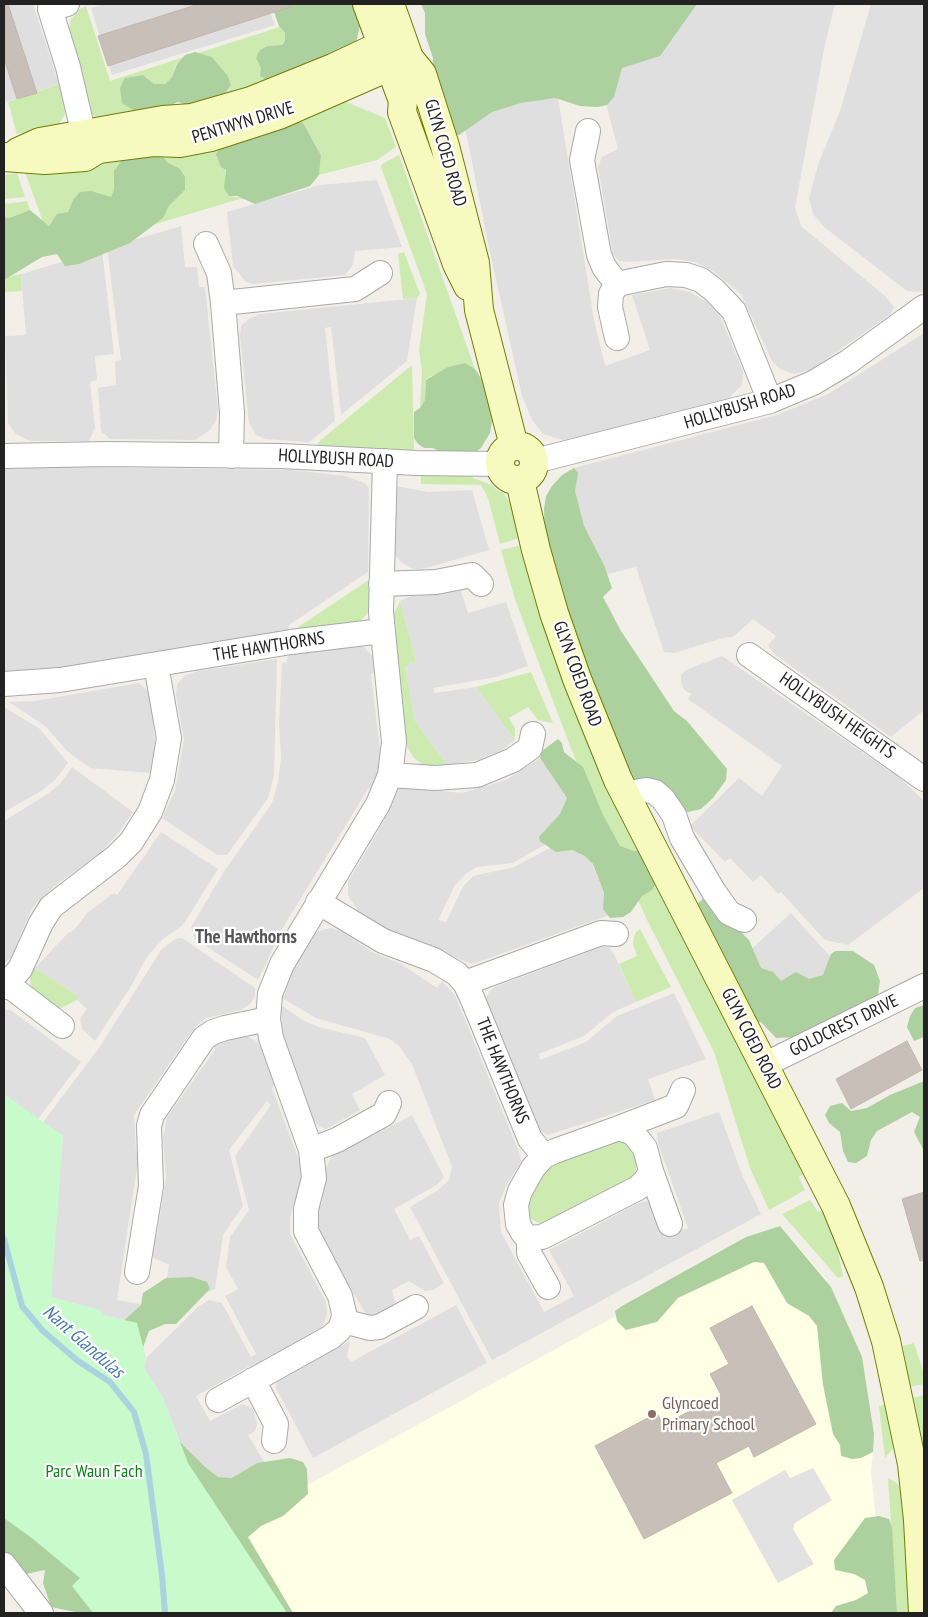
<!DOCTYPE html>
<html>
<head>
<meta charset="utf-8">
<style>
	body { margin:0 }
	#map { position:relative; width:928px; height:1617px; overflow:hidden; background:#f2efe9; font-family:"PT Sans Narrow",sans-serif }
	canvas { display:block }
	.frame { position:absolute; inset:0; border:5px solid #222; pointer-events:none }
</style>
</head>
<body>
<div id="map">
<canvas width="928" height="1617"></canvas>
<div class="frame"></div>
</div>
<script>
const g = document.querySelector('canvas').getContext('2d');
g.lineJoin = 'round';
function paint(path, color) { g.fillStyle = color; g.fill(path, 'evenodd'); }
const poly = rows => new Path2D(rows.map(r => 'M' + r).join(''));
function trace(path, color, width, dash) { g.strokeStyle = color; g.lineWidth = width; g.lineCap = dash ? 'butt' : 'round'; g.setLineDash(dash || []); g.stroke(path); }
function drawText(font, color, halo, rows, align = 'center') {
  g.font = font + ' "PT Sans Narrow",sans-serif'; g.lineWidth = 4.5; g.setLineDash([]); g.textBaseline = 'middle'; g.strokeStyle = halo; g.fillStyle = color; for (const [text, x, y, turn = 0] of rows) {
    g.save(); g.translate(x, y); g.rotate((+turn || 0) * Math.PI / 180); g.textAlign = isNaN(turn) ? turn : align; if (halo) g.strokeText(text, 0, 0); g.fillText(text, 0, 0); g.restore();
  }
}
paint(poly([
	[4,4,33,4,59,84,6,102,4,95],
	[106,4,267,4,275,25,112,75,91,8],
	[661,4,835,4,825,44,795,208,801,226,885,296,894,307,890,315,810,370,794,374,780,369,772,361,741,294,713,271,695,262,674,259,627,262,619,261,613,254,598,167,602,157,618,149,598,73],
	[871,4,924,4,924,292,907,291,824,227,813,214,809,198,819,162,840,111],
	[557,91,594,320,605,366,650,350,632,295,671,288,689,292,706,301,720,316,743,371,742,385,728,399,585,436,563,440,543,434,532,420,522,396,489,248,462,112],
	[377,180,402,247,355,251,353,265,345,275,253,284,246,282,233,266,227,212,320,185],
	[181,226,185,267,197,267,199,287,205,287,218,410,216,421,210,430,195,440,110,439,101,431,98,388,116,385,115,361,121,360,107,248],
	[102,250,114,354,95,356,97,380,90,382,95,428,89,441,30,441,16,434,8,423,5,336,26,335,21,274],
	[417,298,407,361,341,415,331,327,325,328,335,421,309,442,265,439,256,435,249,423,240,336,241,326,249,319,260,314],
	[924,333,924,710,891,737,773,653,768,645,776,636,753,619,733,637,723,638,674,653,664,652,636,567,596,577,566,494,574,468,777,415,828,394],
	[66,467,292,470,345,476,365,483,369,488,368,572,289,625,288,632,17,675,4,671,4,469],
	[396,486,428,492,472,490,489,550,419,570,411,568,401,562,394,553],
	[461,591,468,613,506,602,528,666,496,677,433,688,435,693,476,687,515,740,502,750,478,760,449,765,444,761,415,721,405,667,416,660,400,601,411,596],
	[356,645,364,647,374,658,377,672,371,674,381,758,380,772,374,786,368,789,282,929,258,980,195,939,191,927,223,873,272,803,278,782,281,757,279,722,282,663,287,662,288,652],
	[722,656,900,778,924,801,924,888,848,945,825,940,781,892,778,894,761,875,753,882,730,858,725,862,690,826,739,778,762,796,782,766,688,699,691,694,684,690,681,682,681,675,686,670],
	[277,659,274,776,268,798,227,855,217,855,162,818,175,791,184,740,176,695,177,685,184,676,198,671],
	[139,683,150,693,155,705,152,711,155,743,150,773,90,768,68,752,45,726,9,702,35,701],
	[4,707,40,729,68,763,55,780,41,791,4,812],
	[540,758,584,822,513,863,477,867,467,873,455,885,438,920,446,922,463,887,473,876,514,867,580,832,612,914,472,964,385,929,358,911,348,895,348,882,377,833,400,787,462,793,506,780],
	[72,767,133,812,118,834,100,853,56,885,32,908,12,956,4,964,4,821,46,795,59,785],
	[161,832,218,869,183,925,162,940,147,957,130,988,95,1041,82,1029,80,1018,87,1009,77,1000,78,996,35,968,68,933,74,930,88,912,114,893,117,895],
	[791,913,846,974,798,1013,745,955],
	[330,928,341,931,372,952,399,963,437,988,442,981,455,995,519,1152,521,1162,507,1184,499,1203,501,1232,544,1312,574,1296,549,1250,641,1202,649,1201,654,1205,664,1237,688,1228,658,1143,657,1133,719,1112,743,1177,761,1214,492,1360,410,1207,438,1190,449,1180,452,1167,412,1064,399,1046,390,1039,316,1018,282,998,291,969,311,935,319,931],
	[182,938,255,988,255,996,250,1004,241,1010,206,1018,195,1027,134,1115,136,1151,141,1164,137,1168,117,1300,140,1304,137,1323,103,1315,100,1310,50,1297,63,1136,43,1122,99,1048,161,950,175,939],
	[604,946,610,948,615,956,636,1002,613,1012,584,1036,539,1054,540,1060,586,1042,617,1016,674,993,706,1059,648,1079,655,1100,548,1135,537,1130,485,1001,489,992,495,987],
	[280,1004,302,1020,319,1027,365,1038,385,1075,352,1094,360,1110,326,1129,320,1127,312,1119,285,1048],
	[4,1009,12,1011,81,1062,38,1119,4,1094],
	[231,1035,246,1036,256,1041,263,1050,276,1085,272,1088,301,1165,300,1183,290,1218,290,1234,326,1302,327,1314,324,1324,318,1332,254,1366,248,1367,196,1396,210,1421,243,1404,253,1409,257,1424,255,1431,248,1435,272,1475,218,1507,188,1463,163,1398,144,1368,146,1358,198,1307,209,1300,222,1303,251,1357,256,1354,225,1296,238,1289,226,1267,230,1237,249,1210,235,1156,271,1105,267,1101,229,1150,243,1206,223,1235,215,1289,192,1298,166,1282,169,1265,154,1258,150,1251,152,1239,157,1235,166,1177,163,1138,167,1117,215,1050,213,1043],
	[412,1115,444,1177,437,1185,394,1209,410,1240,419,1236,444,1283,433,1290,425,1291,409,1281,392,1290,395,1302,390,1310,372,1318,366,1314,320,1236,317,1228,317,1207,322,1203,325,1171,332,1155,345,1150],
	[456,1305,487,1363,313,1458,276,1388,277,1379,350,1341,347,1357,351,1362]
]), '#e0dfdf');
paint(poly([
	[780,1226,826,1279,873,1452,871,1472,885,1613,287,1613,231,1527]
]), '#ffffe5');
paint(poly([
	[86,6,110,81,184,57,176,64,172,77,165,84,154,84,143,75,125,78,144,117,106,122,89,113,68,34,71,19,80,9],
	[280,27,285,33,285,41,282,45,266,46,260,50,268,81,214,101,228,91,231,85,228,76,212,57,198,53],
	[62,83,66,103,65,114,59,124,52,131,40,130,17,134,8,102],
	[342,97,346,102,385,118,396,147,377,160,319,175,321,155,314,141,292,117],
	[225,139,225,175,229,196,243,198,149,226,163,218,169,206,185,190,179,168,168,163,160,153],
	[399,155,475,369,464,363,429,377,426,380,425,400,420,408,422,371,419,350,427,294,381,167,382,164],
	[122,160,114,171,114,189,111,197,73,200,68,212,51,222,49,226,43,222,25,172],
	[17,173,25,197,4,199,4,175],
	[27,201,30,210,9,218,4,217,4,204],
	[404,252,420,294,417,298,403,299,398,254],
	[21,274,22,291,4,292,4,278],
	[412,365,414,449,412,455,317,449,318,443,322,439],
	[421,473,473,476,473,478,492,485,499,492,502,491,510,503,520,538,500,544,488,498,481,485,421,484],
	[522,545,806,1173,799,1177,805,1190,769,1210,750,1168,714,1052,646,918,572,751,539,664,515,599,501,550],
	[373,577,372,608,358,624,294,633,295,629],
	[400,601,416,660,405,667,415,721,444,761,449,765,429,767,422,764,414,758,407,747,391,612,395,612],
	[531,672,553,723,538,720,528,707,509,718,515,728,515,740,476,687],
	[640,929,671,987,636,1002,619,964,637,956,633,944,634,937,636,932],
	[35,968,78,996,77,1000,57,1010,32,990,29,974,31,969],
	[614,1138,631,1144,638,1162,634,1177,542,1225,531,1219,526,1213,527,1198,546,1165],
	[810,1200,818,1212,825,1209,833,1228,843,1276,838,1278,782,1214],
	[914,1343,924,1374,924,1384,909,1387,903,1346],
	[924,1395,924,1468,912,1398],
	[889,1404,895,1446,885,1458,879,1406],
	[888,1478,897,1483,903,1493,911,1609,907,1613,897,1613]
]), '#cdebb0');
paint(poly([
	[271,4,354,4,362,17,357,39,352,50,268,81,260,76,261,68,256,58,260,50,267,46,282,45,285,41,285,33,279,26],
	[421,4,697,4,660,56,622,68,614,97,607,105,598,107,580,106,555,98,521,103,492,112,459,135,453,135,432,79,433,58,425,34,425,13],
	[195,52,212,57,228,76,231,85,223,97,190,106,178,102,144,117,122,103,120,88,125,78,143,75,154,84,165,84,172,77,177,64,185,55],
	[292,117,303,123,321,155,319,175,310,186,255,204,237,196,229,196,224,188,226,170,221,167,216,154,225,139],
	[160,153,168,163,179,168,185,177,185,190,169,206,163,218,130,243,79,264,65,266,57,254,42,257,4,280,4,217,9,218,30,210,49,226,57,214,68,212,73,200,80,192,91,191,111,197,114,189,114,171,122,160],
	[465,363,475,369,487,388,494,410,490,433,481,448,472,454,447,456,433,448,424,448,418,444,414,438,414,412,420,408,425,400,426,380,448,367],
	[574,468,578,473,575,491,584,526,604,565,612,588,603,597,621,631,674,711,687,721,727,769,726,780,713,798,701,809,688,812,676,808,623,780,580,659,581,649,571,637,545,551,544,509,546,496,552,486,562,475],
	[558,739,562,743,564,752,583,767,603,815,620,846,634,851,643,851,661,875,652,890,642,896,631,912,623,917,610,918,603,909,604,893,593,864,585,856,572,850,556,852,540,841,539,837,560,814,567,798,540,758,542,751],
	[705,897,749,940,761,968,773,972,781,981,796,972,809,979,823,975,831,954,835,951,853,951,874,965,880,981,878,994,870,1008,800,1037,776,1038,761,1022,755,1022,697,904],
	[924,1005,924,1037,914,1041,907,1027,910,1016,915,1008],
	[924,1081,924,1151,914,1132,920,1117,912,1112,877,1131,871,1140,867,1156,856,1163,848,1162,843,1151,840,1132,829,1123,825,1115,830,1106,842,1103,851,1111,867,1108,890,1095],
	[780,1226,831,1287,862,1357,874,1434,873,1452,861,1458,852,1459,841,1456,840,1445,833,1434,823,1385,817,1326,809,1316,787,1303,764,1263,754,1262,678,1298,657,1322,626,1330,617,1321,615,1311,622,1306,746,1237],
	[192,1277,207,1282,210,1289,176,1324,165,1324,149,1331,141,1353,144,1375,173,1435,204,1466,218,1477,232,1478,257,1463,290,1458,303,1462,307,1469,308,1494,283,1516,261,1526,248,1537,293,1613,80,1613,51,1607,43,1583,45,1570,21,1575,4,1565,4,1395,44,1299,119,1325,141,1305,143,1293,166,1278],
	[879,1516,889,1519,892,1527,897,1613,831,1613,836,1606,856,1600,868,1593,865,1580,854,1574,835,1570,834,1560,865,1518]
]), '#add19e');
paint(poly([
	[4,1094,63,1136,51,1297,100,1310,103,1315,137,1323,146,1358,144,1368,163,1398,188,1463,287,1613,93,1613,72,1586,80,1578,33,1539,4,1518]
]), '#c8facc');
paint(poly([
	[813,1468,832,1500,795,1523,793,1529,814,1564,778,1583,732,1500,785,1470,790,1478]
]), '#e2e2e2');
trace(poly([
	[4,1239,22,1306,43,1331,78,1361,110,1382,134,1412,146,1454,162,1575,165,1613]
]), '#aad3df', 6);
const building = poly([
	[4,4,8,4,37,93,17,99,4,58,4,4],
	[199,4,290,4,290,7,108,66,98,36,199,4],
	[907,1041,922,1070,851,1109,836,1079,907,1041],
	[924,1192,924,1260,920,1261,902,1199,924,1192],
	[752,1306,816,1424,754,1457,749,1446,716,1463,732,1493,644,1539,595,1446,657,1413,663,1425,721,1395,710,1374,729,1364,710,1328,752,1306]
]);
paint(building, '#c7bfb8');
trace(building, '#c4b6ab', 1);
const street = poly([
	[67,4,50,9,68,67,82,127,96,139,98,146],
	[588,131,582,160,599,255,604,267,617,284,611,294,610,307,617,338],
	[206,244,219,273,223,303,232,412,231,456],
	[617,284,666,274,686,275,701,280,714,290,734,311,770,401],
	[223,303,355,289,380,273],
	[4,456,106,454,281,456,417,463,500,464],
	[535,461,770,401,813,383,848,362,924,307],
	[381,584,436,582,472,575,481,584],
	[749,655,924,779],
	[4,684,60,680,291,642,382,631],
	[390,775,435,778,477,775,513,760,530,748,533,734],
	[625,794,646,790,655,792,663,799,674,815,682,838,714,892,729,913,744,920],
	[318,902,383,941,434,960,457,974,465,983,473,1000,530,1139,544,1156],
	[465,983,601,933,616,934],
	[7,984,62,1026],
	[4,987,20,969,41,923,51,907,117,856,131,842,150,812,162,780,169,738,156,665],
	[764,1065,924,986],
	[619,1128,633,1133,645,1148,651,1171,646,1180,638,1188,542,1237,529,1238,523,1233,518,1224,516,1205,520,1191,533,1168,544,1156,555,1151,619,1128],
	[619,1128,676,1106,683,1090],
	[311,1150,337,1140,384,1114,389,1103],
	[651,1171,670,1224],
	[529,1238,529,1253,548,1287],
	[137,1272,151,1186,149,1126,152,1115,204,1038,213,1032,225,1028,268,1019],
	[343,1321,370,1328,379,1327,416,1307],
	[253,1380,276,1424,274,1441],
	[218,1400,331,1337,339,1330,343,1321,344,1313,340,1296,306,1231,306,1209,314,1178,311,1150,271,1038,268,1019,270,994,282,964,378,804,390,775,394,742,381,612,385,461],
	[4,1565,41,1613]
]);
const secondary = poly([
	[367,4,403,101,402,112,457,264,468,286],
	[390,4,409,58,422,74,445,146,475,263,479,310,514,446],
	[18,152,40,142,163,120,192,118,251,101,333,68,401,36],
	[4,157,45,160,85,157,98,149,153,142,180,143,211,137,279,115,409,58],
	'500 463a17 17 0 1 1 34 0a17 17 0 1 1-34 0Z',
	[520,481,536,550,554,613,577,679,618,780,836,1206,869,1287,886,1341,912,1464,918,1520,923,1613]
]);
trace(street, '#a9a9a9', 26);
trace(secondary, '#707d05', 30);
trace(street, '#fff', 24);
trace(secondary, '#f7fabf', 28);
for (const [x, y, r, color] of [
	[652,1414,5,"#8d6e63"]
]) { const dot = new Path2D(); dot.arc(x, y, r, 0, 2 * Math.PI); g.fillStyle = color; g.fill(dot); trace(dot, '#fff', 2); }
drawText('18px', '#222', '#fff', [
	["PENTWYN DRIVE",243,123,-17],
	["GLYN COED ROAD",445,153,74],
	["HOLLYBUSH ROAD",740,407,-17],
	["HOLLYBUSH ROAD",336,459,3],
	["THE HAWTHORNS",269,647,-9],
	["GLYN COED ROAD",577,674,70],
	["HOLLYBUSH HEIGHTS",837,716,35],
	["GOLDCREST DRIVE",844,1026,-26],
	["GLYN COED ROAD",751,1039,63],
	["THE HAWTHORNS",502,1071,68]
]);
drawText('18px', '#785e54', '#fff', [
	["Glyncoed",662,1404],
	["Primary School",662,1425]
], 'left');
drawText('18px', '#0c8416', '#fff', [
	["Parc Waun Fach",94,1472]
]);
drawText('bold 19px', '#555', '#fff', [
	["The Hawthorns",246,938]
]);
drawText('italic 19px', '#4a7aab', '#fff', [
	["Nant Glandulas",83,1342,41]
]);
</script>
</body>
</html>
